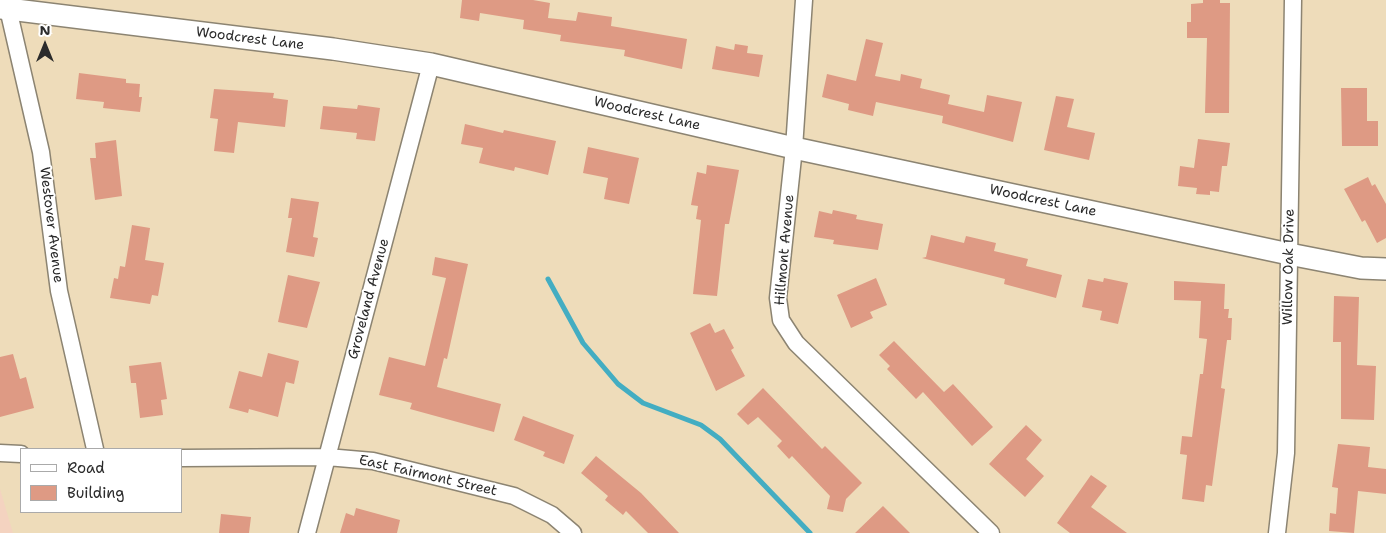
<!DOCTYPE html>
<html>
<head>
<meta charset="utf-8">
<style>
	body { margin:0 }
	#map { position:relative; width:1386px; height:533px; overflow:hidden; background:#eedcba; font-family:"Shantell Sans",sans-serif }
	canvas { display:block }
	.legend { position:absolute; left:20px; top:448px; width:162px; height:65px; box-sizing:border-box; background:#fff; border:1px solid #aaa; margin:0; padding:6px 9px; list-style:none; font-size:15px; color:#2b2b2b }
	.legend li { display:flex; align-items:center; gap:10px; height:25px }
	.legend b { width:25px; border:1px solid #aaa }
	.north { position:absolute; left:20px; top:20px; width:50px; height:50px; -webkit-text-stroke:4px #fff; paint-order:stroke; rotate:0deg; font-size:14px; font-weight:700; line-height:20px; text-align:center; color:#2b2b2b }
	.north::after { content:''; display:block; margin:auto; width:18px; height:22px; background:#2b2b2b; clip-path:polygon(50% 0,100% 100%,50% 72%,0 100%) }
</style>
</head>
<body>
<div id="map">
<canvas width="1386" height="533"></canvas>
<ul class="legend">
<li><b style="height:6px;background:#fff"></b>Road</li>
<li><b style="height:14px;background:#de9a84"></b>Building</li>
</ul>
<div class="north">N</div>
</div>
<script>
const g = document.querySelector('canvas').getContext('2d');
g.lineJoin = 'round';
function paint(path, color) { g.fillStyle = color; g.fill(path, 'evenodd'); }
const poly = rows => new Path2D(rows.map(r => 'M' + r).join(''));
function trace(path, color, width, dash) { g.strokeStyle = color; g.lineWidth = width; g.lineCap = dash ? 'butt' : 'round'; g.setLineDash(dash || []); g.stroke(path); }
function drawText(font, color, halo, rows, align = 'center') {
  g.font = font + ' "Shantell Sans",sans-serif'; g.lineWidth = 4; g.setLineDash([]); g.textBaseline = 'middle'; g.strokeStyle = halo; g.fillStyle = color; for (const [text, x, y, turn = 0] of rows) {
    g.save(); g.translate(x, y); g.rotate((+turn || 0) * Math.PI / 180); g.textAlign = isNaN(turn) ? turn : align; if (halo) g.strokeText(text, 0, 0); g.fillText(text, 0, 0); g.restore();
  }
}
paint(poly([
	[0,489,13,533,0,533]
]), '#f4d3c0');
trace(poly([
	[548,279,583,343,618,384,643,403,701,425,720,439,810,533]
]), '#43adc2', 5);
paint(poly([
	[462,0,533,0,550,3,548,18,576,21,578,12,612,17,611,26,687,39,682,69,624,56,625,50,560,41,561,35,523,29,524,20,480,13,479,21,460,18],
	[1203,0,1220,0,1220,3,1230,3,1229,113,1205,113,1207,38,1187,38,1187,22,1191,22,1191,4,1203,3],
	[866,39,883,43,875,76,900,81,901,74,922,79,920,88,950,95,948,104,984,112,987,95,1022,102,1013,142,942,123,943,116,876,102,873,116,848,110,849,104,822,97,827,74,856,81],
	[735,44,748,46,747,53,763,55,759,77,712,69,716,46,734,50],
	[79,73,126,79,126,83,140,84,139,97,142,97,140,112,103,108,104,102,76,99],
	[1341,88,1367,88,1367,121,1378,121,1378,146,1342,146],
	[214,89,274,93,273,98,288,100,285,127,238,122,234,153,214,151,218,119,210,118],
	[1056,96,1074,99,1067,127,1095,133,1089,160,1044,150],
	[358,105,380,108,375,141,356,139,357,133,320,129,323,106,357,109],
	[465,124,503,133,504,130,556,141,548,175,515,167,514,171,479,163,483,148,461,144],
	[1198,139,1230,143,1227,166,1222,166,1219,192,1210,191,1210,195,1196,194,1197,188,1178,186,1180,166,1194,168],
	[116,140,122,196,95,200,90,158,96,158,95,143],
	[588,147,639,158,629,204,604,199,608,178,583,173],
	[707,165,739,170,729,224,725,224,717,296,693,294,701,220,696,219,698,206,691,205,697,172,706,174],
	[1368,177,1372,186,1375,184,1386,204,1386,238,1377,243,1365,220,1362,222,1344,189],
	[291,198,319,202,313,237,318,238,314,257,286,252,292,218,288,218],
	[833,210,857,215,856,219,883,224,878,250,833,244,834,240,814,237,819,211,832,214],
	[132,225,150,228,145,260,164,263,158,296,152,295,150,304,110,298,114,278,118,279,120,266,125,267],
	[931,235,964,243,966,236,996,243,994,251,1028,259,1026,266,1062,275,1056,298,1004,284,1005,279,922,258,926,257],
	[435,257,468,264,447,359,444,358,437,387,501,404,494,432,410,409,412,403,379,395,389,357,425,366,446,278,432,275],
	[288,275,320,282,307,328,278,322],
	[876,278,887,305,870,312,873,318,851,328,837,295],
	[1104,278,1128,283,1118,324,1100,320,1102,311,1082,307,1088,279,1103,282],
	[1174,281,1225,284,1224,309,1229,309,1228,318,1232,318,1231,340,1227,340,1221,388,1225,389,1212,486,1206,485,1204,502,1182,499,1187,455,1180,454,1182,436,1192,437,1200,374,1203,374,1207,339,1199,338,1201,301,1174,300],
	[1334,296,1359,297,1357,365,1376,366,1374,420,1341,419,1341,342,1333,342],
	[710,323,715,333,724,329,734,348,731,350,745,376,716,391,690,333],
	[894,341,944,392,953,384,993,427,972,446,923,392,916,399,887,369,890,366,879,355],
	[268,353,299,361,294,384,286,382,278,417,249,409,248,413,229,408,239,371,262,377],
	[13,354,20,379,26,377,34,408,0,417,0,357],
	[161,362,167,399,161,400,163,415,140,418,136,383,131,383,129,366],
	[763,388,822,449,825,446,862,483,846,499,843,512,827,509,830,496,792,456,789,459,777,446,782,441,758,417,748,425,737,414],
	[523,416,574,435,564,464,543,456,545,452,514,440],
	[1026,425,1042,440,1026,459,1044,476,1025,497,989,464],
	[1338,444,1370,447,1368,467,1386,469,1386,494,1358,491,1354,533,1329,531,1330,513,1336,514,1338,488,1332,487],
	[596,456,641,493,679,533,648,533,626,511,623,515,605,500,608,496,581,473],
	[1091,475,1107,486,1091,507,1127,533,1070,533,1057,523],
	[883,506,910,533,855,533],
	[356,508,400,520,397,533,340,533,346,513,354,516],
	[221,514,251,517,249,533,219,533]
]), '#de9a84');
const minor = poly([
	[6,0,41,152,59,291,95,449],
	[804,0,794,148,778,298,781,320,796,343,991,533],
	[0,453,21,454],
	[181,458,327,457,373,461,514,496,552,515,573,533],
	[307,533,431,64],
	[1277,533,1286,453,1293,0]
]);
const tertiary = poly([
	[0,8,333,49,431,64,794,148,1289,254,1361,268,1386,269]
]);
trace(minor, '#8c8472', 19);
trace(tertiary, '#8c8472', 24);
trace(minor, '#fff', 16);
trace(tertiary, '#fff', 21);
drawText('14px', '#2b2b2b', '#fff', [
	["Woodcrest Lane",250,39,7],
	["Woodcrest Lane",647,114,13],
	["Woodcrest Lane",1043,201,12],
	["Westover Avenue",51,225,83],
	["Hillmont Avenue",785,250,-85],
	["Willow Oak Drive",1289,267,-89],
	["Groveland Avenue",369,299,-75],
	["East Fairmont Street",428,476,13]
]);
</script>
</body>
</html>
